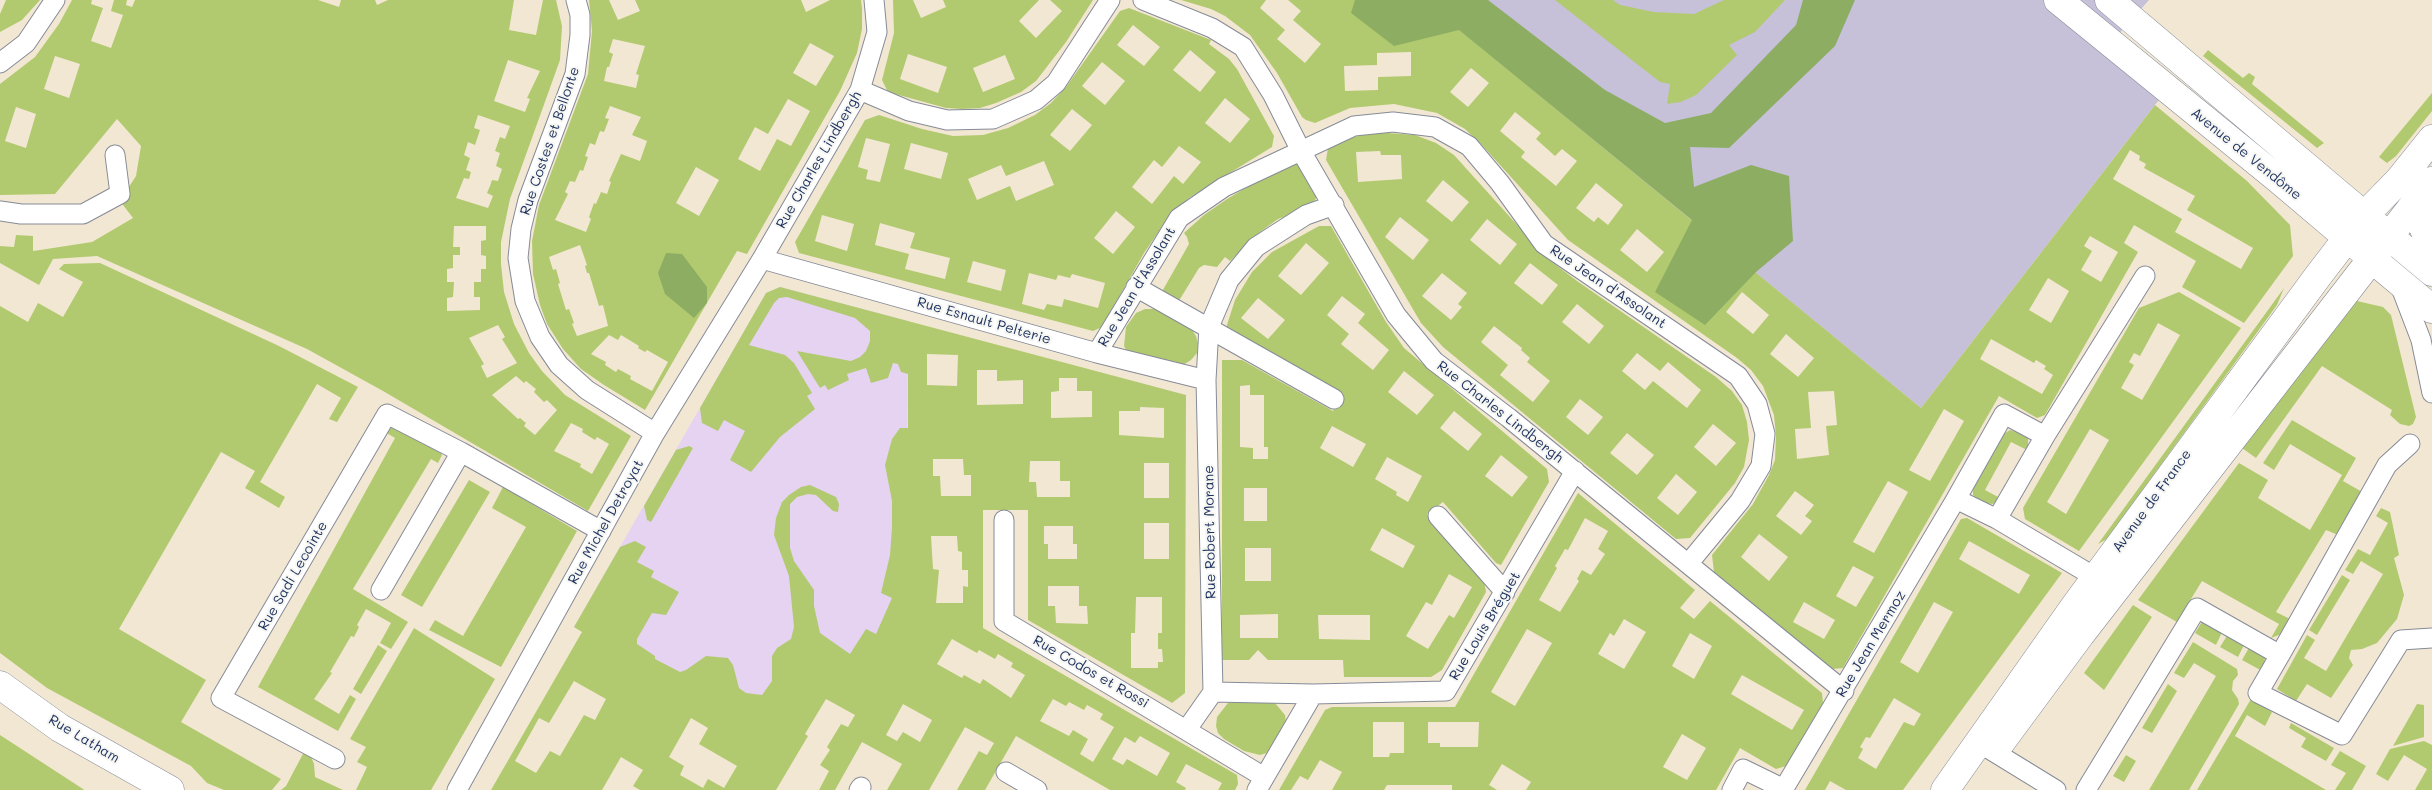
<!DOCTYPE html>
<html>
<head>
<meta charset="utf-8">
<style>
	body { margin:0 }
	canvas { display:block; background:#f2e7d2 }
</style>
</head>
<body>
<canvas width="2432" height="790"></canvas>
<script>
const g = document.querySelector('canvas').getContext('2d');
g.lineJoin = 'round';
function paint(path, color) { g.fillStyle = color; g.fill(path, 'evenodd'); }
const poly = rows => new Path2D(rows.map(r => 'M' + r).join(''));
function trace(path, color, width, dash) { g.strokeStyle = color; g.lineWidth = width; g.lineCap = dash ? 'butt' : 'round'; g.setLineDash(dash || []); g.stroke(path); }
function drawText(font, color, halo, rows, align = 'center') {
  g.font = font + ' Mali,sans-serif'; g.lineWidth = 4; g.setLineDash([]); g.textBaseline = 'middle'; g.strokeStyle = halo; g.fillStyle = color; for (const [text, x, y, turn = 0] of rows) {
    g.save(); g.translate(x, y); g.rotate((+turn || 0) * Math.PI / 180); g.textAlign = isNaN(turn) ? turn : align; if (halo) g.strokeText(text, 0, 0); g.fillText(text, 0, 0); g.restore();
  }
}
paint(poly([
	[780,287,908,321,906,672,805,671,767,737,574,627,766,293]
]), '#e5d3f1');
paint(poly([
	[1422,0,2149,0,2108,46,2165,92,1921,408]
]), '#c7c0d9');
paint(poly([
	[6,0,40,0,22,20,0,32,0,14],
	[72,0,92,0,91,4,103,8,91,41,111,48,123,15,111,11,114,0,127,0,126,5,132,7,135,0,318,0,339,7,341,0,375,0,377,5,388,0,514,0,509,30,536,35,543,0,556,0,562,26,560,60,510,199,501,242,501,264,504,292,514,324,529,353,542,371,565,395,631,436,588,511,383,391,307,349,97,256,53,259,39,285,0,263,0,246,14,247,16,235,33,236,33,251,40,250,92,242,133,218,120,201,136,176,141,146,117,119,55,194,0,195,0,84,35,57,59,24],
	[55,56,80,64,69,98,44,89],
	[508,60,540,71,527,98,530,99,525,112,494,101],
	[16,107,36,114,26,148,5,141],
	[478,115,510,126,505,139,500,137,495,151,500,153,496,166,502,169,498,181,492,180,490,186,487,193,493,196,488,208,456,198,464,178,469,179,471,172,466,170,470,158,464,155,468,142,475,145,480,130,474,128],
	[454,226,486,226,486,240,481,241,481,255,486,256,486,269,481,269,481,282,474,282,474,297,480,297,480,310,447,311,447,298,453,297,454,282,447,282,447,269,453,268,453,255,460,255,460,247,453,247],
	[498,325,505,337,502,339,517,363,487,378,481,366,484,364,469,338],
	[516,376,524,383,526,381,536,389,534,392,544,402,547,400,557,410,535,435,524,426,526,423,520,418,518,419,492,395],
	[571,423,583,429,582,432,595,440,597,437,609,444,592,474,580,467,581,464,554,451],
	[589,0,609,0,618,20,640,11,635,0,801,0,806,12,830,0,861,0,862,9,862,29,857,53,840,91,747,254,737,251,645,410,604,385,581,369,563,349,547,324,540,305,533,274,532,241,539,205,588,74,592,31],
	[613,39,645,46,636,74,639,75,636,88,604,81,607,67,609,67,613,54,609,52],
	[810,43,834,56,816,86,793,73],
	[788,99,810,111,791,146,777,139,760,171,738,159,755,127,768,134],
	[610,106,641,117,632,135,647,141,640,161,621,154,609,181,611,182,607,194,601,192,596,204,594,203,589,217,591,219,586,232,555,220,568,194,565,192,570,181,575,182,580,170,583,171,588,157,585,156,590,143,595,145,600,131,604,132,609,119,605,118],
	[696,167,719,180,699,216,676,203],
	[580,245,587,265,585,266,587,273,589,273,599,306,603,305,608,326,577,336,572,324,574,323,569,309,566,310,558,284,560,283,556,269,553,270,549,257],
	[609,335,618,340,621,335,639,346,638,348,645,352,647,350,668,362,652,391,630,379,631,376,618,369,616,372,605,365,606,362,591,354],
	[893,0,913,0,921,18,946,7,943,0,1039,0,1019,21,1036,38,1062,11,1050,0,1093,0,1066,42,1036,81,1021,92,996,103,980,108,962,109,946,108,888,92,882,80,894,33],
	[908,54,947,67,938,93,900,79],
	[1005,55,1015,79,983,92,973,68],
	[1181,0,1266,0,1260,8,1285,30,1277,39,1305,63,1321,44,1293,20,1301,11,1288,0,1423,0,1921,408,2155,105,2247,181,2290,225,2293,256,2244,323,2182,287,2196,261,2134,225,2124,243,2138,252,2045,415,2037,418,1999,396,1843,668,1832,669,1714,572,1712,555,1753,504,1769,475,1775,460,1776,436,1774,415,1763,386,1751,370,1737,358,1568,240,1481,144,1465,129,1437,113,1394,104,1350,108,1315,123,1306,120,1302,117,1277,73,1250,35,1225,16,1211,9],
	[1411,52,1411,76,1378,77,1378,90,1345,91,1344,66,1377,65,1377,53],
	[1471,68,1489,83,1468,107,1450,92],
	[1515,112,1541,133,1536,139,1555,156,1562,149,1577,161,1556,186,1521,157,1525,152,1500,131],
	[2130,150,2140,156,2139,160,2146,164,2144,168,2195,196,2187,210,2253,248,2241,269,2175,232,2182,219,2113,179],
	[1596,183,1623,205,1608,225,1598,217,1594,222,1576,208],
	[1637,229,1664,252,1647,272,1620,250],
	[2090,236,2118,252,2101,282,2081,270,2092,251,2084,246],
	[2048,278,2069,291,2051,323,2029,310],
	[1742,292,1769,315,1753,334,1726,312],
	[1786,334,1814,358,1798,377,1770,354],
	[1991,339,2034,363,2036,360,2046,366,2044,369,2053,375,2042,394,1980,359],
	[1834,391,1837,425,1826,426,1829,455,1797,459,1795,429,1811,428,1808,392],
	[1944,409,1964,421,1930,481,1909,470],
	[1888,481,1908,492,1874,553,1853,542],
	[1795,491,1814,505,1805,516,1812,521,1801,535,1776,516],
	[1759,534,1788,557,1769,581,1741,557],
	[1853,566,1874,577,1856,607,1836,596],
	[1804,602,1835,620,1824,639,1793,622],
	[1555,0,1613,0,1620,5,1654,12,1694,14,1724,0,1785,0,1755,32,1729,45,1737,55,1696,95,1681,102,1667,104,1670,84,1660,82],
	[1129,8,1211,40,1209,44,1229,59,1237,69,1274,136,1272,147,1189,198,1168,218,1144,253,1102,327,1093,331,799,253,795,242,865,120,879,115,922,129,953,136,983,135,1008,128,1035,115,1051,103,1066,87,1120,11],
	[1133,25,1160,47,1144,66,1117,45],
	[1190,50,1216,72,1200,92,1173,70],
	[1102,62,1125,81,1105,105,1082,86],
	[1225,98,1250,119,1230,143,1205,123],
	[1072,109,1092,125,1070,151,1050,135],
	[866,138,890,144,880,182,866,179,868,170,858,167],
	[911,143,948,153,941,179,904,169],
	[1179,146,1201,162,1183,184,1174,176,1152,204,1132,187,1154,160,1162,167],
	[1044,161,1054,185,1016,201,1010,186,977,200,968,179,1001,165,1006,176],
	[1116,211,1135,227,1113,254,1094,238],
	[822,215,854,224,847,251,815,241],
	[880,223,915,233,910,248,950,258,945,279,905,269,909,254,875,245],
	[973,261,1006,270,1001,291,967,282],
	[1029,273,1056,280,1058,275,1070,278,1072,274,1105,283,1098,308,1064,299,1062,307,1047,304,1044,310,1022,304],
	[2208,50,2243,78,2249,73,2255,77,2252,84,2324,143,2317,148,2203,56],
	[2432,93,2432,111,2396,156,2387,163,2379,157],
	[1374,132,1415,135,1436,143,1454,155,1547,258,1577,281,1716,377,1732,391,1742,405,1747,422,1749,440,1744,467,1735,483,1690,538,1676,539,1443,347,1421,323,1326,160,1328,148,1347,139],
	[1380,151,1381,155,1401,155,1402,179,1358,182,1356,152],
	[1443,180,1469,202,1452,222,1426,201],
	[1400,217,1429,240,1413,260,1385,237],
	[1487,219,1517,244,1500,265,1470,240],
	[1530,263,1558,285,1542,305,1514,283],
	[1442,273,1467,293,1458,304,1462,307,1451,320,1422,296],
	[1577,304,1604,326,1589,344,1562,322],
	[1494,326,1522,348,1521,350,1530,358,1527,362,1550,381,1533,402,1500,375,1508,365,1481,342],
	[1637,353,1660,371,1668,362,1701,390,1687,408,1653,381,1645,390,1622,371],
	[1580,399,1603,417,1588,435,1566,417],
	[1713,424,1736,443,1716,466,1694,447],
	[1627,433,1654,455,1637,475,1610,453],
	[1676,474,1697,492,1678,515,1657,498],
	[1296,162,1302,164,1316,186,1317,197,1313,203,1301,211,1278,219,1260,232,1230,261,1225,257,1217,267,1204,265,1199,268,1177,304,1160,295,1189,244,1187,237,1184,233,1204,215,1227,199,1288,163],
	[1319,226,1331,226,1386,322,1404,348,1547,469,1549,482,1501,565,1496,563,1443,502,1427,514,1484,580,1486,592,1442,670,1431,677,1344,677,1343,660,1268,660,1258,650,1249,660,1222,660,1222,360,1242,360,1333,411,1342,395,1226,328,1235,300,1252,272,1272,252],
	[1306,243,1329,263,1301,295,1278,276],
	[1342,296,1365,314,1358,323,1389,350,1373,370,1341,344,1349,334,1327,315],
	[1258,298,1285,320,1268,339,1241,318],
	[1404,371,1434,395,1417,415,1388,392],
	[1250,385,1250,395,1264,395,1264,447,1268,447,1268,459,1253,459,1253,448,1240,447,1240,386],
	[1454,411,1482,434,1468,451,1440,428],
	[1332,426,1366,444,1353,467,1320,448],
	[1501,455,1528,477,1512,497,1485,476],
	[1387,457,1422,476,1408,502,1396,495,1397,492,1375,479],
	[1244,488,1267,488,1267,521,1244,521],
	[1382,528,1415,546,1403,568,1370,550],
	[1245,548,1271,548,1271,581,1245,581],
	[1449,574,1472,587,1454,618,1449,615,1428,649,1406,636,1426,602,1432,605],
	[1278,614,1278,638,1240,638,1240,615],
	[1318,615,1370,615,1370,640,1319,639],
	[100,263,279,346,358,387,337,422,329,419,341,398,317,384,260,482,285,497,279,508,245,488,255,471,221,452,119,629,206,680,181,722,281,779,272,790,224,790,207,783,191,766,47,688,0,653,0,306,28,322,38,303,63,317,83,282,59,269,64,264],
	[780,287,1186,395,1185,693,1172,703,1028,620,1028,510,983,510,983,628,1237,775,1238,784,1235,790,1218,790,1222,783,1186,764,1176,782,1186,788,1185,790,1110,790,1016,736,985,790,957,790,979,751,987,755,994,743,965,727,929,790,887,790,902,764,862,742,835,790,819,790,829,771,820,765,830,750,827,747,841,724,848,727,855,715,826,699,805,734,808,736,776,790,640,790,633,786,643,770,621,757,602,790,491,790,582,632,574,627,620,547,635,541,646,547,637,562,654,571,651,577,679,592,666,615,652,613,637,639,637,644,655,656,655,659,680,672,686,670,706,656,728,658,733,665,739,688,746,693,762,695,772,681,772,656,777,648,791,639,794,627,789,576,774,535,776,518,782,502,789,495,801,487,810,485,836,497,839,504,838,512,833,511,816,495,808,494,797,497,790,504,790,548,794,561,814,590,814,606,820,633,850,654,866,629,876,634,892,598,881,593,890,555,892,528,892,501,885,465,892,439,900,428,908,428,908,374,901,372,898,364,893,363,888,378,871,383,866,368,847,374,849,380,828,390,825,385,820,388,797,351,851,361,860,357,866,351,870,341,870,331,855,318,787,297,779,298,774,303,749,345,785,355,794,363,812,393,807,396,815,409,780,437,751,472,730,460,745,431,724,420,718,431,702,423,700,408,766,293],
	[927,354,958,355,957,386,927,385],
	[977,370,997,370,997,381,1023,380,1023,404,977,405],
	[1059,378,1077,378,1077,391,1092,391,1092,417,1051,418,1051,392,1059,391],
	[1140,407,1164,408,1164,438,1119,435,1119,411,1140,411],
	[933,459,963,459,964,475,971,475,971,496,941,496,940,476,933,476],
	[1030,461,1060,461,1060,481,1070,481,1070,497,1037,497,1036,482,1029,482],
	[1144,463,1169,463,1169,498,1144,498],
	[1144,523,1169,523,1169,559,1144,559],
	[1044,526,1073,526,1073,544,1077,544,1077,559,1048,559,1048,544,1044,544],
	[931,536,957,536,958,551,962,552,962,570,968,570,968,587,963,586,963,603,936,603,939,570,933,569],
	[1048,586,1079,586,1079,606,1087,606,1088,624,1056,623,1055,606,1048,606],
	[1136,597,1162,597,1162,633,1158,633,1158,649,1162,649,1163,662,1158,662,1158,668,1131,668,1131,633,1135,633],
	[952,639,977,653,979,650,995,659,998,654,1013,663,1011,667,1025,675,1011,698,983,679,980,684,964,675,962,678,937,664],
	[574,681,606,699,595,720,584,715,560,756,550,751,536,773,515,761,539,718,549,723],
	[1053,699,1066,706,1069,702,1084,710,1087,705,1103,714,1100,719,1114,727,1093,762,1080,754,1088,739,1073,730,1069,736,1040,721],
	[903,704,932,720,920,742,903,732,897,741,886,735],
	[691,718,708,728,699,744,737,766,724,788,708,779,703,788,680,775,684,766,669,757],
	[1140,736,1170,753,1157,776,1127,759,1123,765,1112,759,1125,737,1135,743],
	[2284,288,2277,305,2107,539,2098,544],
	[2179,292,2241,328,2079,551,2025,519,2023,508,2139,308],
	[2158,323,2180,335,2142,400,2121,388,2134,365,2129,362,2134,353,2140,356],
	[2090,429,2109,440,2066,514,2047,502],
	[2357,301,2383,307,2391,315,2416,417,2413,424,2409,426,2400,424,2390,415,2392,410,2322,366,2256,458,2242,448],
	[1145,309,1157,309,1190,327,1196,336,1198,344,1197,353,1191,360,1183,365,1128,353,1124,346,1126,327,1136,313],
	[2292,420,2356,458,2343,481,2364,493,2338,535,2326,530,2276,612,2290,619,2284,633,2271,638,2279,624,2202,581,2177,622,2138,600,2239,463,2268,480,2258,498,2310,530,2342,475,2290,444,2274,470,2263,463],
	[400,426,436,444,442,455,438,463,431,459,353,589,408,622,391,649,380,643,391,623,366,609,357,625,359,627,354,637,351,636,330,672,332,673,314,699,339,714,350,695,356,699,338,731,258,687,395,438,385,432,391,427],
	[2010,430,2025,435,2028,439,2028,449,2027,450,2011,442,1985,490,2000,498,1993,504,1982,503,1973,495,1973,486,2002,435],
	[689,446,693,448,651,522,647,520,644,506,676,450],
	[469,480,490,492,422,607,401,595],
	[503,487,577,531,501,667,429,630,435,620,463,636,526,527,492,508],
	[1578,493,1695,590,1680,608,1694,619,1710,601,1822,693,1823,703,1786,766,1776,769,1740,748,1716,790,1526,790,1531,782,1502,764,1489,785,1497,790,1452,790,1452,785,1387,785,1384,790,1332,790,1342,772,1320,760,1308,780,1300,776,1291,790,1279,790,1325,710,1332,707,1455,707],
	[1585,518,1608,531,1598,549,1605,554,1591,575,1582,570,1577,579,1579,581,1560,612,1539,600,1557,568,1555,566,1565,549,1568,550],
	[1624,619,1646,632,1624,669,1598,654,1610,633,1614,636],
	[1527,629,1552,643,1515,706,1491,692],
	[1690,633,1712,646,1694,679,1672,666],
	[1742,675,1804,710,1792,730,1731,694],
	[1373,722,1404,722,1404,753,1390,753,1389,757,1373,757],
	[1428,722,1479,722,1478,747,1440,747,1440,743,1428,743],
	[1682,734,1706,748,1687,780,1663,767],
	[2381,508,2390,512,2399,555,2394,558,2404,595,2397,619,2377,643,2362,649,2351,650,2349,658,2353,665,2331,698,2307,684,2296,701,2277,689,2307,635,2315,640,2304,658,2326,671,2383,574,2361,561,2353,574,2345,570,2358,549,2370,555,2388,523,2376,516],
	[1967,518,2062,573,1903,790,1846,790,1830,781,1825,790,1805,790,1961,519],
	[1969,541,2030,575,2019,594,1959,559],
	[1934,602,1953,612,1918,673,1900,662],
	[1894,698,1921,714,1914,726,1904,722,1876,769,1858,758,1863,749,1860,747,1866,737,1870,738],
	[2342,575,2350,580,2317,635,2309,630],
	[2133,605,2152,617,2104,690,2084,673],
	[2203,620,2224,628,2216,645,2195,633],
	[414,628,495,679,431,790,356,790,367,767,357,762,366,747,350,739],
	[2230,631,2246,641,2238,657,2220,647],
	[2193,642,2237,669,2238,675,2233,681,2232,690,2238,699,2239,704,2189,790,2149,790,2216,676,2194,663,2184,678,2174,673],
	[2251,644,2260,649,2265,657,2264,672,2242,660],
	[378,645,387,651,361,694,353,689],
	[2168,684,2177,691,2152,733,2142,728],
	[2251,699,2272,712,2265,726,2247,715,2235,736,2326,790,2197,790],
	[1263,701,1275,703,1285,715,1286,722,1274,747,1267,753,1260,755,1244,751,1224,739,1218,733,1216,726,1217,717,1228,703],
	[2417,704,2424,705,2424,737,2393,746],
	[2291,723,2334,748,2326,761,2301,747,2306,738,2289,728],
	[0,735,83,789,84,790,0,790],
	[2424,741,2432,745,2432,790,2415,790,2427,769,2404,755,2388,781,2376,774,2390,749],
	[305,750,310,754,314,764,315,777,343,790,281,790,286,786],
	[2340,751,2366,766,2352,790,2335,790,2346,773,2331,765],
	[2126,755,2136,761,2124,782,2113,776]
]), '#b2ca6f');
paint(poly([
	[1355,0,1488,0,1605,90,1665,123,1711,113,1796,25,1803,0,1855,0,1835,46,1729,148,1690,147,1694,187,1751,165,1789,176,1793,241,1756,272,1705,325,1655,292,1692,220,1459,30,1394,46,1351,13],
	[666,253,682,254,707,287,707,303,694,318,665,294,658,273]
]), '#8dae62');
const street = poly([
	[576,0,580,15,580,35,575,74,528,200,521,229,518,258,525,301,540,337,559,365,587,390,655,433],
	[1143,0,1212,28,1243,47,1273,95,1301,151,1396,315,1434,361,1509,418,1844,691],
	[0,63,26,43,55,0],
	[860,90,909,111,947,120,993,119,1036,100,1056,83,1110,0],
	[0,211,21,214,83,214,120,194,115,155],
	[762,259,1097,353,1206,380],
	[2400,285,2421,340,2432,393],
	[1136,287,1334,399],
	[1097,353,1179,218,1224,187,1354,126,1393,122,1435,127,1469,146,1500,183,1544,244,1738,376,1757,404,1765,434,1761,466,1740,501,1688,564],
	[2045,436,2004,414,1956,499,1997,519,2083,570,2105,586],
	[1438,516,1505,592],
	[1997,519,2045,436,2145,276],
	[1004,520,1004,621,1264,777],
	[381,590,461,452],
	[2280,655,2387,465,2410,444],
	[1213,692,1313,694],
	[1187,729,1213,692,1206,380,1209,327,1229,280,1256,247,1306,215,1334,205],
	[1981,744,2056,790],
	[335,759,221,698,387,414,461,452,601,531],
	[1006,772,1037,790],
	[457,790,655,433,762,259,860,90,877,32,874,0],
	[859,790,861,787],
	[1257,790,1313,694,1446,691,1575,471],
	[1732,790,1743,769,1784,789],
	[1783,790,1956,499],
	[2086,790,2197,608,2280,655,2258,693,2342,735,2401,640,2432,638]
]);
const secondary = poly([
	[2423,193,2422,225,2432,246],
	[2390,237,2432,272],
	[2372,259,2432,309],
	[0,685,60,728,170,790]
]);
const primary = poly([
	[2058,0,2278,179,2362,250],
	[2109,0,2379,228],
	[1999,745,2081,634,2432,181],
	[1945,790,2074,607,2318,276,2364,216,2399,180,2432,139]
]);
trace(street, '#868b98', 21);
trace(secondary, '#868b98', 29);
trace(primary, '#868b98', 29);
trace(street, '#fff', 19);
trace(secondary, '#fff', 28);
trace(primary, '#fff', 28);
drawText('14px', '#1b2f5e', '#f6f6f2', [
	["Rue Costes et Bellonte",550,141,-71],
	["Avenue de Vendôme",2246,154,39],
	["Rue Charles Lindbergh",819,160,-60],
	["Rue Jean d'Assolant",1137,287,-59],
	["Rue Jean d'Assolant",1608,287,34],
	["Rue Esnault Pelterie",984,321,16],
	["Rue Charles Lindbergh",1500,412,38],
	["Avenue de France",2152,501,-54],
	["Rue Michel Detroyat",606,522,-61],
	["Rue Robert Morane",1210,532,-91],
	["Rue Sadi Lecointe",293,576,-60],
	["Rue Louis Bréguet",1485,626,-59],
	["Rue Jean Mermoz",1871,644,-59],
	["Rue Codos et Rossi",1091,672,30],
	["Rue Latham",84,739,31]
]);
</script>
</body>
</html>
